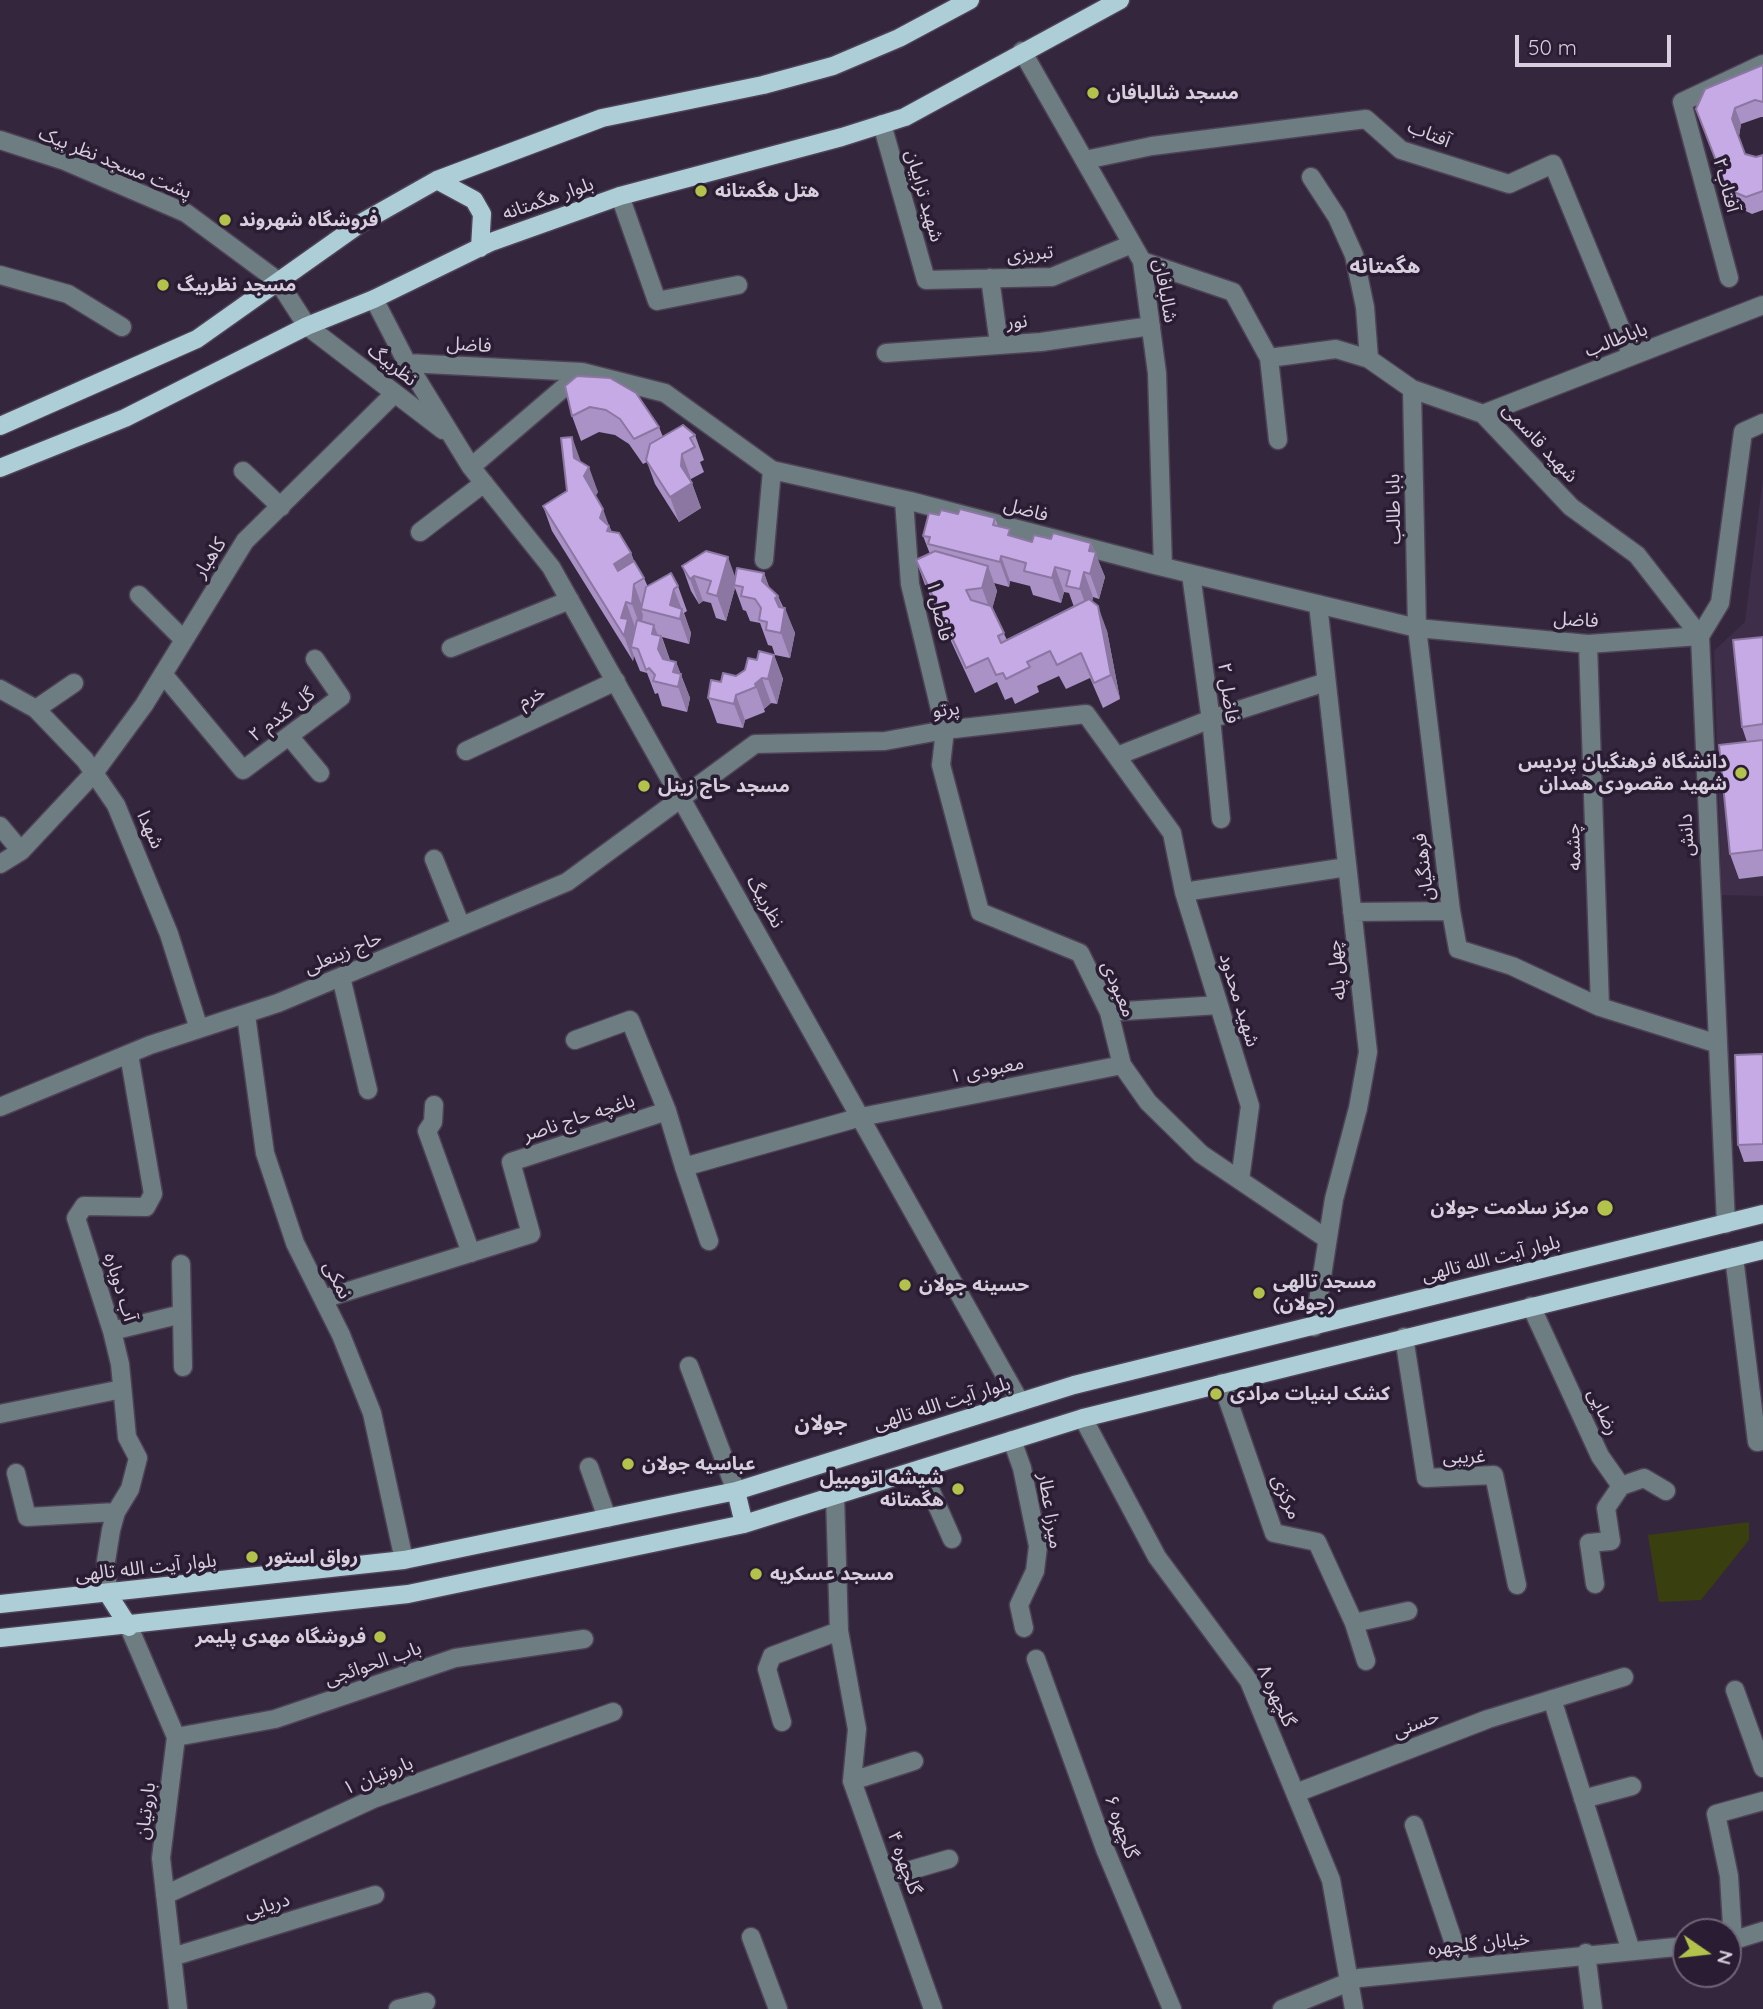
<!DOCTYPE html>
<html>
<head>
<meta charset="utf-8">
<style>
	body { margin:0 }
	#map { position:relative; width:1763px; height:2009px; overflow:hidden; background:#34273d; font-family:Quicksand,sans-serif }
	canvas { display:block }
	.north { position:absolute; left:1672px; top:1918px; width:70px; height:70px; box-sizing:border-box; background:#2a1d33; border:2px solid #6f6477; border-radius:50%; rotate:104deg; font-size:19px; font-weight:700; line-height:28px; text-align:center; color:#d7cfdd }
	.north::after { content:''; display:block; margin:auto; width:24px; height:32px; background:#b3c24b; clip-path:polygon(50% 0,100% 100%,50% 72%,0 100%) }
	.scale { position:absolute; left:1515px; top:35px; width:156px; height:32px; box-sizing:border-box; border:4px solid #d7cfdd; border-top:0; padding-left:9px; font-size:21px; line-height:24px; white-space:nowrap; color:#d7cfdd; -webkit-text-stroke:5px #2a1d33; paint-order:stroke }
</style>
</head>
<body>
<div id="map">
<canvas width="1763" height="2009"></canvas>
<div class="north">N</div>
<div class="scale">50 m</div>
</div>
<script>
const g = document.querySelector('canvas').getContext('2d');
g.lineJoin = 'round';
function paint(path, color) { g.fillStyle = color; g.fill(path, 'evenodd'); }
const poly = rows => new Path2D(rows.map(r => 'M' + r).join(''));
function trace(path, color, width, dash) { g.strokeStyle = color; g.lineWidth = width; g.lineCap = dash ? 'butt' : 'round'; g.setLineDash(dash || []); g.stroke(path); }
function drawText(font, color, halo, rows, align = 'center') {
  g.font = font + ' Quicksand,"Noto Sans Arabic",sans-serif'; g.lineWidth = 7; g.setLineDash([]); g.textBaseline = 'middle'; g.strokeStyle = halo; g.fillStyle = color; for (const [text, x, y, turn = 0] of rows) {
    g.save(); g.translate(x, y); g.rotate((+turn || 0) * Math.PI / 180); g.textAlign = isNaN(turn) ? turn : align; if (halo) g.strokeText(text, 0, 0); g.fillText(text, 0, 0); g.restore();
  }
}
paint(poly([
	[1763,478,1763,896,1722,895,1714,651,1745,622]
]), '#3f2e4a');
paint(poly([
	[1749,1522,1749,1540,1701,1600,1659,1602,1648,1535]
]), '#393f0e');
const minor = poly([
	[1022,51,1142,261,1157,373,1163,567],
	[882,124,926,280,1052,277,1132,244],
	[0,140,65,161,186,213,278,281,307,326,443,430],
	[1085,160,1152,146,1366,119,1401,150,1509,184,1553,164,1632,356],
	[1311,177,1337,217,1354,255,1365,307,1369,359],
	[620,196,657,301,738,285],
	[1142,261,1233,292,1269,358,1278,440],
	[0,275,68,294,122,327],
	[990,278,999,344],
	[1729,278,1682,102,1763,64],
	[374,299,407,363,471,467,551,567,1020,1402],
	[886,353,1041,342,1151,326],
	[1269,358,1336,349,1369,359,1412,389,1483,414,1571,507,1637,555,1700,636],
	[407,363,582,372,665,393,772,470,910,501,1155,565,1417,628,1588,644,1700,636],
	[1412,389,1417,628,1451,911,1458,949,1512,966,1600,1007,1718,1044],
	[1483,414,1763,305],
	[471,467,582,372],
	[243,471,281,507],
	[904,500,910,584,945,730,941,765,980,912,1080,953,1109,1012,1122,1065,1148,1102,1201,1154,1327,1239],
	[420,532,484,483],
	[764,560,772,470],
	[1191,574,1212,728,1221,819],
	[139,595,184,640],
	[1588,644,1600,1007],
	[451,648,570,600],
	[163,674,243,770,341,697,315,659],
	[0,689,36,709,85,760,116,805,169,934,199,1029],
	[36,709,74,683],
	[289,736,320,773],
	[466,751,616,681],
	[1117,756,1211,719,1326,682],
	[0,826,21,851],
	[434,859,461,926],
	[0,864,21,851,94,773,144,705,245,541,394,394],
	[1184,892,1347,867],
	[1352,912,1451,911],
	[341,977,368,1090],
	[1109,1012,1219,1005],
	[246,1015,265,1153,295,1243,341,1335,372,1413,404,1560],
	[575,1040,630,1020,667,1111],
	[434,1105,433,1122,427,1131,471,1253],
	[0,1107,150,1045,278,1003,567,882,755,744,885,741,945,730,1086,714,1172,833,1184,892,1250,1106,1240,1180],
	[684,1167,709,1241],
	[1726,1224,1700,636,1720,603,1743,432,1763,423],
	[1734,1257,1757,1442,1763,1441],
	[181,1264,183,1367],
	[323,1299,531,1234,511,1162,667,1111,684,1167,861,1117,1122,1065],
	[1531,1306,1600,1456,1621,1486,1644,1478,1666,1491],
	[1314,1327,1334,1199,1358,1108,1368,1052,1318,604],
	[112,1331,182,1314],
	[1404,1337,1426,1478,1494,1475,1517,1585],
	[689,1366,736,1491],
	[1222,1383,1274,1533,1317,1542,1354,1623,1408,1611],
	[0,1414,122,1389],
	[1083,1418,1157,1557,1249,1681,1331,1880,1354,2009],
	[1012,1440,1022,1468,1038,1546,1035,1571,1019,1605,1024,1628],
	[589,1467,607,1518],
	[921,1469,952,1539],
	[16,1473,27,1517,116,1512],
	[835,1495,839,1631,857,1729,852,1781,933,2009],
	[1595,1584,1589,1543,1611,1541,1606,1508,1621,1486],
	[108,1594,106,1561,111,1530,116,1512,130,1489,138,1458,127,1437,120,1364,112,1331,76,1218,84,1206,146,1207,153,1194,129,1054],
	[1354,1623,1366,1661],
	[129,1627,176,1737,161,1858,178,2009],
	[1036,1659,1105,1849,1172,2009],
	[1735,1690,1763,1768],
	[1552,1699,1631,1951],
	[782,1722,767,1669,772,1656,839,1631],
	[176,1737,275,1719,455,1658,584,1639],
	[852,1781,914,1761],
	[1296,1793,1488,1719,1624,1677],
	[1583,1799,1632,1786],
	[1414,1825,1462,1967],
	[887,1877,949,1859],
	[165,1895,373,1799,613,1712],
	[751,1937,778,2009],
	[1733,1941,1729,1876,1716,1814,1763,1801],
	[1728,1942,1763,1931],
	[1586,1953,1593,2009],
	[172,1957,375,1895],
	[398,2009,426,2002],
	[1282,2009,1359,1978,1686,1946]
]);
const major = poly([
	[437,180,474,200,482,214,480,248],
	[0,426,197,339,361,223,437,180,602,118,763,85,833,66,899,38,970,0],
	[0,468,125,418,307,326,374,299,491,242,620,196,842,137,905,117,1120,0],
	[736,1491,744,1524],
	[108,1594,129,1627],
	[0,1604,404,1560,736,1491,1074,1385,1763,1214],
	[0,1638,408,1594,744,1524,1083,1418,1763,1250]
]);
trace(minor, '#4e4257', 21);
trace(major, '#4e4257', 21);
trace(minor, '#6d7d81', 18);
trace(major, '#adcdd7', 18);
paint(poly([
	[1763,65,1763,117,1761,117,1741,124,1739,136,1745,154,1756,157,1763,155,1763,210,1752,214,1733,205,1696,109],
	[565,386,659,427,663,437,695,435,704,460,700,462,704,472,691,479,691,481,701,508,679,522,655,484,647,462,643,464,629,444,615,435,599,432,581,441,572,416],
	[581,463,598,492,595,496,612,532,631,553,634,561,644,578,648,587,678,586,687,611,684,613,691,633,689,644,662,637,670,660,676,662,690,698,687,712,662,706,658,693,655,694,647,673,640,671,634,656,633,661,552,531,543,506,567,491],
	[958,514,995,518,998,526,1012,536,1032,542,1051,539,1091,543,1105,577,1099,599,1093,597,1092,602,1107,631,1120,699,1103,708,1090,678,1066,689,1059,676,1037,686,1039,692,1015,704,1012,697,1005,700,997,682,975,693,925,585,916,560,930,554,923,536,939,515],
	[1010,581,1030,586,1033,595,1061,603,1064,592,1069,593,1074,607,1007,640,992,609,997,591,994,583,1009,587],
	[682,566,735,578,764,573,769,588,778,596,795,633,790,658,775,655,772,646,768,645,760,623,750,621,746,611,743,610,735,588,726,621,716,618,711,603,703,601,699,604,691,591],
	[1763,637,1763,876,1739,879,1730,854,1747,742,1742,727],
	[774,655,783,679,777,704,771,703,764,709,765,712,745,720,743,728,717,723,708,698,721,682,736,676,745,670,757,660],
	[1763,1054,1763,1161,1744,1162,1738,1145]
]), '#aa92c6');
paint(poly([
	[1735,108,1741,124,1739,136,1732,119],
	[572,437,581,462,583,483,574,458],
	[682,454,691,479,691,484,692,483,701,508,679,522,670,497,681,466],
	[589,467,598,492,593,501,584,476],
	[603,509,612,534,618,551,600,518],
	[1091,543,1105,577,1099,599,1090,574,1089,551],
	[631,553,640,578,623,589,614,564],
	[1001,556,1010,581,1009,587,1000,562],
	[728,557,737,582,734,585,735,588,726,621,717,596],
	[988,566,997,591,991,613,982,588],
	[1055,567,1064,592,1061,603,1052,578],
	[1084,572,1093,597,1089,614,1080,589],
	[764,573,773,597,762,581],
	[694,576,703,601,699,604,690,579],
	[634,584,643,609,641,609,643,615,641,629,632,604],
	[674,589,691,633,689,644,680,619,670,605],
	[778,596,784,614,785,608,795,633,790,658,781,633,775,598],
	[626,602,635,627,633,633,637,644,631,647,634,656,633,661,624,636,621,618],
	[1098,606,1107,631,1120,699,1111,675],
	[654,625,660,641,661,636,670,661,667,674,652,634],
	[774,655,783,679,777,704,768,679],
	[676,662,690,698,687,712,673,672],
	[762,678,771,703,764,709,755,684],
	[736,695,745,720,743,728,734,704]
]), '#8b77a1');
const building = poly([
	[1763,65,1763,102,1755,100,1735,108,1732,119,1745,154,1756,157,1763,155,1763,191,1746,197,1727,189,1696,109,1705,89,1763,65],
	[577,376,610,378,636,393,659,427,634,439,620,419,606,410,590,407,572,416,565,386,577,376],
	[683,425,695,435,690,438,695,447,682,454,681,466,692,483,670,497,646,460,650,444,683,425],
	[572,437,574,458,589,467,584,476,603,509,600,518,609,526,607,531,619,533,631,553,614,564,618,571,634,561,644,578,634,584,632,604,626,602,621,618,628,619,624,636,543,506,567,491,561,438,572,437],
	[960,509,995,518,993,525,1010,529,1008,535,1032,542,1034,535,1051,539,1053,533,1091,543,1089,551,1096,552,1090,574,1084,572,1080,589,1066,586,1070,571,1055,567,1052,578,1024,571,1026,563,1001,556,1000,562,928,544,930,537,923,536,929,513,939,515,941,510,958,514,960,509],
	[706,551,728,557,717,596,707,593,711,581,694,576,690,579,682,566,706,551],
	[935,551,988,566,982,588,966,590,971,600,991,606,1004,633,998,636,1001,643,1089,599,1098,606,1111,675,1094,683,1081,653,1057,665,1050,651,1027,662,1030,667,1006,679,1003,673,996,675,988,658,966,668,916,560,935,551],
	[737,568,764,573,762,581,778,596,775,598,779,607,785,608,781,633,766,630,767,622,759,620,761,608,755,599,741,596,743,587,734,585,737,568],
	[671,573,678,586,674,589,670,605,682,609,680,619,641,609,646,587,671,573],
	[637,620,654,625,652,634,661,636,658,649,663,659,676,662,673,672,681,674,678,687,653,681,655,675,649,668,646,670,638,649,631,647,637,620],
	[1763,637,1763,724,1742,727,1733,640,1763,637],
	[759,651,774,655,768,679,762,678,755,684,756,687,736,695,734,704,708,698,711,680,721,682,723,673,736,676,745,670,748,658,757,660,759,651],
	[1763,740,1763,850,1730,854,1719,745,1763,740],
	[1763,1054,1763,1144,1738,1145,1735,1055,1763,1054]
]);
paint(building, '#c6aae6');
trace(building, '#8b77a1', 2);
for (const [x, y, r, color] of [
	[1093,93,7,"#b3c24b"],
	[701,191,7,"#b3c24b"],
	[225,220,7,"#b3c24b"],
	[163,285,7,"#b3c24b"],
	[1741,773,7,"#b3c24b"],
	[644,786,7,"#b3c24b"],
	[1605,1208,9,"#b3c24b"],
	[905,1285,7,"#b3c24b"],
	[1259,1293,7,"#b3c24b"],
	[1216,1394,7,"#b3c24b"],
	[628,1464,7,"#b3c24b"],
	[958,1489,7,"#b3c24b"],
	[252,1557,7,"#b3c24b"],
	[756,1574,7,"#b3c24b"],
	[380,1637,7,"#b3c24b"]
]) { const dot = new Path2D(); dot.arc(x, y, r, 0, 2 * Math.PI); g.fillStyle = color; g.fill(dot); trace(dot, '#2a1d33', 2.5); }
drawText('bold 19px', '#d7cfdd', '#2a1d33', [
	["مسجد شالبافان",1107,93],
	["هتل هگمتانه",715,191],
	["فروشگاه شهروند",239,220],
	["مسجد نظربیگ",177,285],
	["دانشگاه فرهنگیان پردیس",1727,762,"right"],
	["شهید مقصودی همدان",1727,784,"right"],
	["مسجد حاج زینل",658,786],
	["مرکز سلامت جولان",1589,1208,"right"],
	["مسجد تالهی",1273,1282],
	["(جولان)",1273,1304],
	["حسینه جولان",919,1285],
	["کشک لبنیات مرادی",1230,1394],
	["عباسیه جولان",642,1464],
	["شیشه اتومبیل",944,1478,"right"],
	["هگمتانه",944,1500,"right"],
	["رواق استور",266,1557],
	["مسجد عسکریه",770,1574],
	["فروشگاه مهدی پلیمر",366,1637,"right"]
], 'left');
drawText('19px', '#d7cfdd', '#2a1d33', [
	["آفتاب",1429,134,22],
	["پشت مسجد نظر بیک",115,163,22],
	["آفتاب۲",1726,185,75],
	["شهید ترابیان",924,196,74],
	["بلوار هگمتانه",548,199,-19],
	["تبریزی",1030,254,-5],
	["شالبافان",1165,291,80],
	["نور",1017,322,-4],
	["باباطالب",1616,340,-21],
	["فاضل",469,345,3],
	["نظربیگ",392,365,38],
	["شهید قاسمی",1540,443,47],
	["بابا طالب",1394,509,-91],
	["فاضل",1026,510,15],
	["کاهبار",210,558,-57],
	["فاضل ۱",939,611,77],
	["فاضل",1576,620,3],
	["فاضل ۲",1228,693,82],
	["خرم",532,697,-25],
	["پرتو",946,710,-8],
	["گل گندم ۲",282,715,-37],
	["شهدا",150,830,66],
	["دانش",1687,835,-93],
	["چشمه",1574,847,-92],
	["فرهنگیان",1424,867,-97],
	["نظربیگ",765,902,61],
	["حاج زینعلی",343,953,-23],
	["چهل پله",1337,970,-96],
	["معبودی",1118,989,67],
	["شهید محدود",1239,1000,73],
	["معبودی ۱",987,1070,-11],
	["باغچه حاج ناصر",579,1118,-18],
	["بلوار آیت الله تالهی",1491,1259,-14],
	["نمکی",337,1280,63],
	["آب دوباره",120,1287,73],
	["بلوار آیت الله تالهی",942,1404,-17],
	["رضایی",1603,1412,65],
	["غریبی",1464,1457,-1],
	["مرکزی",1286,1497,67],
	["میرزا عطار",1050,1511,81],
	["بلوار آیت الله تالهی",146,1568,-6],
	["باب الحوائجی",373,1664,-19],
	["گلچهره ۸",1276,1696,65],
	["حسنی",1416,1724,-21],
	["۱ باروتیان",378,1776,-22],
	["باروتیان",146,1811,-83],
	["گلچهره ۶",1121,1827,70],
	["گلچهره ۴",904,1863,70],
	["دریایی",267,1906,-17],
	["خیابان گلچهره",1479,1944,-6]
]);
drawText('bold 21px', '#d7cfdd', '#2a1d33', [
	["هگمتانه",1385,267],
	["جولان",821,1424]
]);
</script>
</body>
</html>
